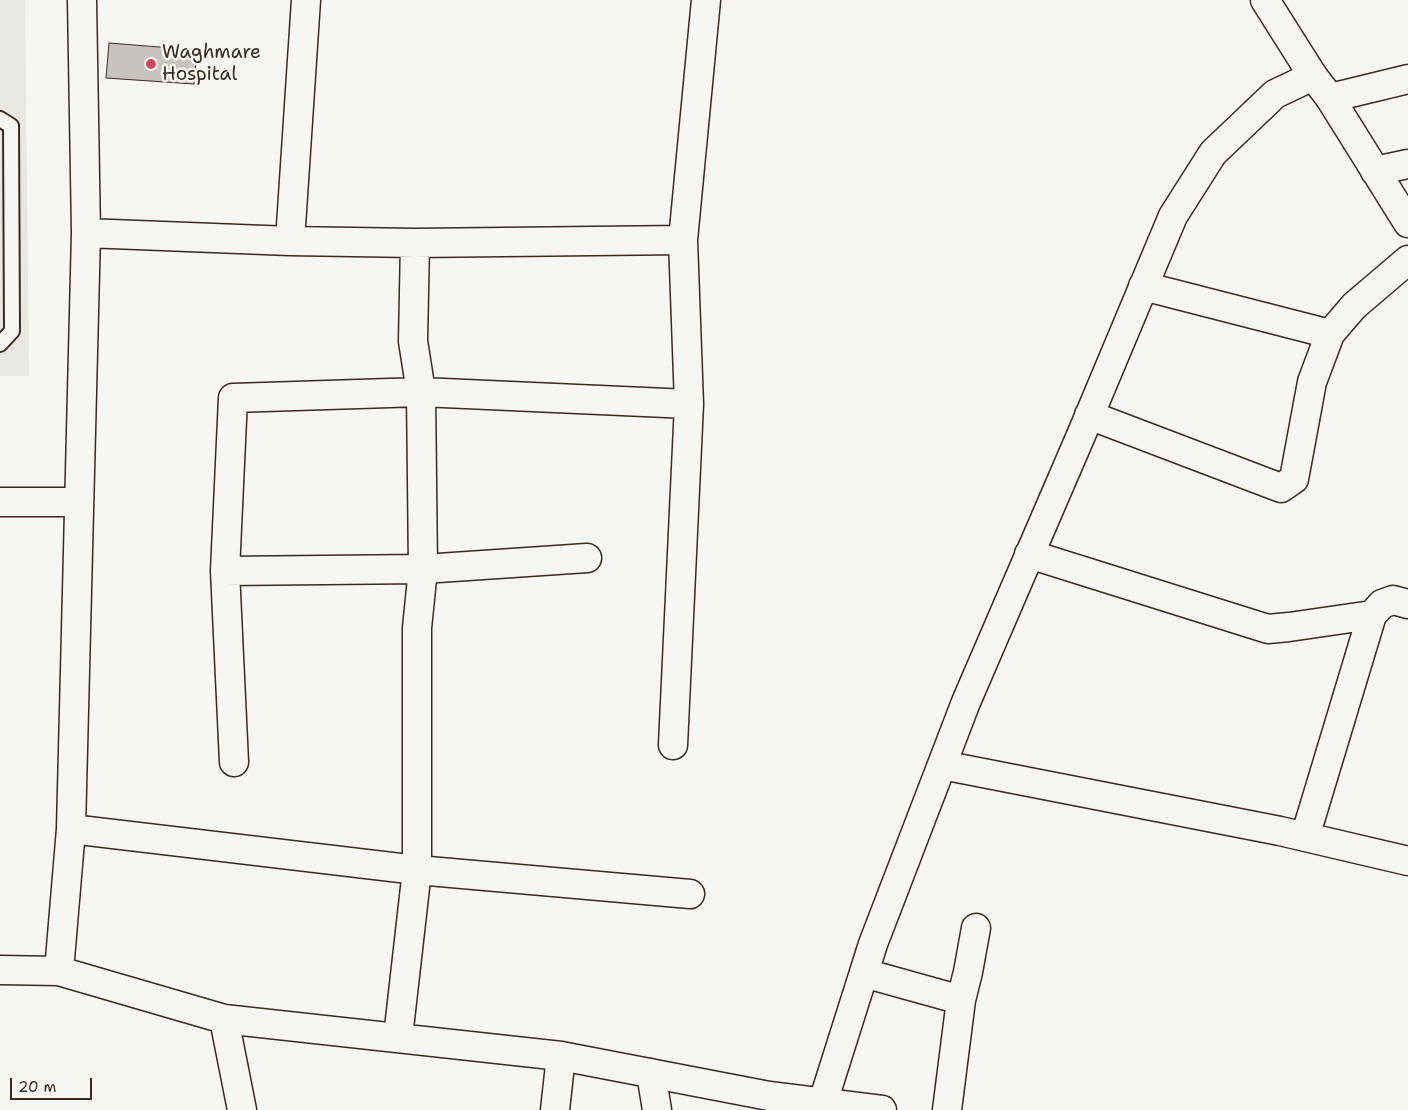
<!DOCTYPE html>
<html>
<head>
<meta charset="utf-8">
<style>
	body { margin:0 }
	#map { position:relative; width:1408px; height:1110px; overflow:hidden; background:#f6f6f2; font-family:"Shantell Sans",sans-serif }
	canvas { display:block }
	.scale { position:absolute; left:10px; top:1078px; width:82px; height:22px; box-sizing:border-box; border:2px solid #3b2a1e; border-top:0; padding-left:6px; font-size:15px; line-height:18px; white-space:nowrap; color:#3b2a1e; -webkit-text-stroke:4px #f6f6f2; paint-order:stroke }
</style>
</head>
<body>
<div id="map">
<canvas width="1408" height="1110"></canvas>
<div class="scale">20 m</div>
</div>
<script>
const g = document.querySelector('canvas').getContext('2d');
g.lineJoin = 'round';
function paint(path, color) { g.fillStyle = color; g.fill(path, 'evenodd'); }
const poly = rows => new Path2D(rows.map(r => 'M' + r).join(''));
function trace(path, color, width, dash) { g.strokeStyle = color; g.lineWidth = width; g.lineCap = dash ? 'butt' : 'round'; g.setLineDash(dash || []); g.stroke(path); }
function drawText(font, color, halo, rows, align = 'center') {
  g.font = font + ' "Shantell Sans",sans-serif'; g.lineWidth = 5; g.setLineDash([]); g.textBaseline = 'middle'; g.strokeStyle = halo; g.fillStyle = color; for (const [text, x, y, turn = 0] of rows) {
    g.save(); g.translate(x, y); g.rotate((+turn || 0) * Math.PI / 180); g.textAlign = isNaN(turn) ? turn : align; if (halo) g.strokeText(text, 0, 0); g.fillText(text, 0, 0); g.restore();
  }
}
paint(poly([
	[0,0,25,0,29,376,0,376]
]), '#e8e7e2');
const building = poly([
	[109,43,197,50,194,84,106,78,109,43]
]);
paint(building, '#c8c3be');
trace(building, '#3b2a1e', 1);
const service = poly([
	[0,119,11,126,12,331,0,344]
]);
const minor = poly([
	[82,0,86,233,71,829,59,971,224,1019,561,1056,769,1096,882,1110],
	[1330,98,1408,79],
	[1375,171,1408,164],
	[86,233,290,241,415,243,683,240],
	[290,241,306,0],
	[1143,286,1330,334],
	[1089,415,1281,488,1294,479,1312,382,1330,334,1354,306,1408,260],
	[0,502,79,502],
	[1029,554,1268,629,1289,627,1372,615],
	[587,558,423,569,225,571,233,398,421,392,689,404],
	[225,571,234,762],
	[673,745,689,404,683,240,706,0],
	[942,765,1280,831,1408,861],
	[71,829,417,870,690,894],
	[1305,837,1372,615,1382,604,1393,600,1408,604],
	[0,970,59,971],
	[864,973,961,1000],
	[224,1019,242,1110],
	[398,1037,417,870,417,628,423,569,421,392,413,341,415,243],
	[651,1073,657,1110],
	[823,1102,873,944,966,702,1082,433,1173,216,1213,153,1275,94,1313,76],
	[555,1110,561,1056],
	[947,1110,961,1000,968,972,976,928]
]);
const primary = poly([
	[1265,0,1313,76,1330,98,1408,223]
]);
trace(service, '#3b2a1e', 18);
trace(minor, '#3b2a1e', 31);
trace(primary, '#3b2a1e', 31);
trace(service, '#f6f6f2', 14);
trace(minor, '#f6f6f2', 28);
trace(primary, '#f6f6f2', 28);
for (const [x, y, r, color] of [
	[151,64,6,"#d1495b"]
]) { const dot = new Path2D(); dot.arc(x, y, r, 0, 2 * Math.PI); g.fillStyle = color; g.fill(dot); trace(dot, '#f6f6f2', 2); }
drawText('19px', '#3b2a1e', '#f6f6f2', [
	["Waghmare",162,53],
	["Hospital",162,75]
], 'left');
</script>
</body>
</html>
